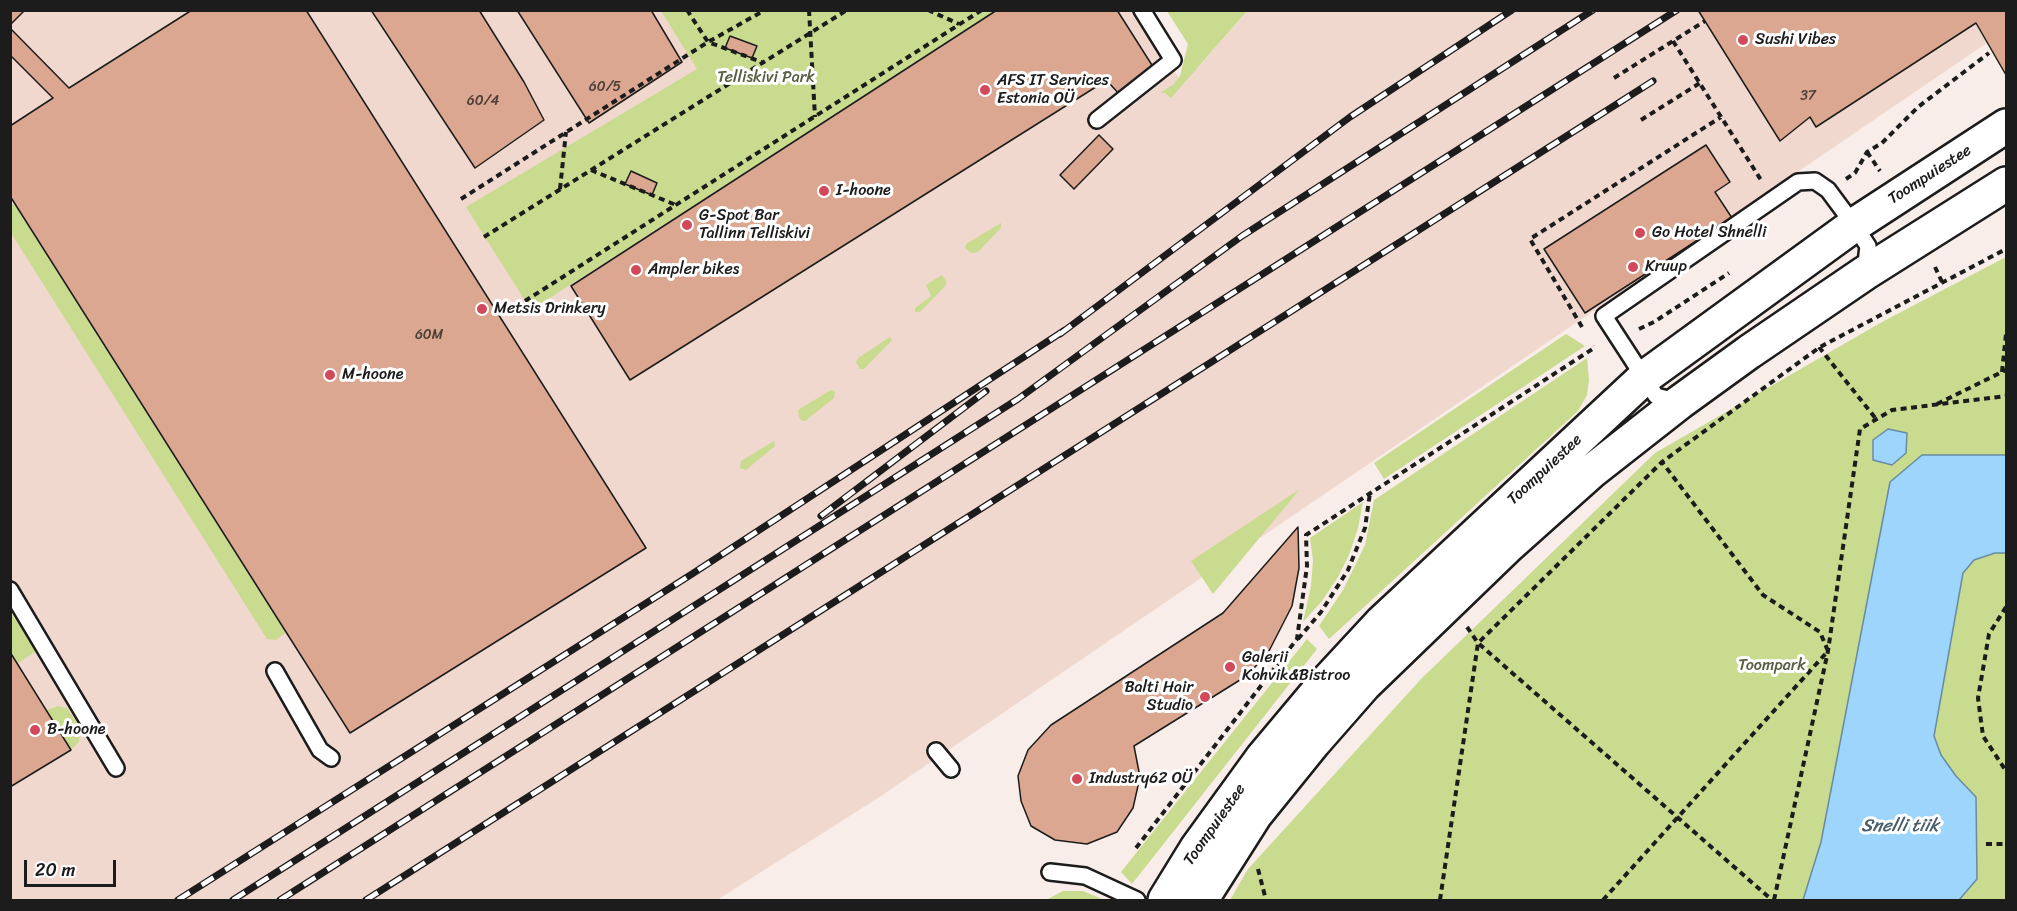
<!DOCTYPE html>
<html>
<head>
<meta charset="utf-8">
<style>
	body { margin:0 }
	#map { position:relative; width:2017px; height:911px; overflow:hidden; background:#f8ede9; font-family:Sriracha,sans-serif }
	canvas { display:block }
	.frame { position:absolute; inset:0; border:12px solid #1c1c1c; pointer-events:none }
	.scale { position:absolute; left:24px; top:860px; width:92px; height:27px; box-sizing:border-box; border:3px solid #1c1c1c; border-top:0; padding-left:8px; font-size:18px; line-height:21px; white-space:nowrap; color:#1c1c1c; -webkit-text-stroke:4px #fff; paint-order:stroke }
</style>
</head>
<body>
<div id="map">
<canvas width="2017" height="911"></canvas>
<div class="frame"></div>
<div class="scale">20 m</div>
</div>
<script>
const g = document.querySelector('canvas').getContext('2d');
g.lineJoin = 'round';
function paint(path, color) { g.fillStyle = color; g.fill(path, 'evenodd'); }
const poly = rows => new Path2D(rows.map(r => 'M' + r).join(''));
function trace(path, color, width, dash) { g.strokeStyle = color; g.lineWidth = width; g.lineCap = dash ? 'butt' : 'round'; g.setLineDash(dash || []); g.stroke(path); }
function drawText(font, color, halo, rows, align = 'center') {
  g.font = font + ' Sriracha,sans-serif'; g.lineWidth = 6; g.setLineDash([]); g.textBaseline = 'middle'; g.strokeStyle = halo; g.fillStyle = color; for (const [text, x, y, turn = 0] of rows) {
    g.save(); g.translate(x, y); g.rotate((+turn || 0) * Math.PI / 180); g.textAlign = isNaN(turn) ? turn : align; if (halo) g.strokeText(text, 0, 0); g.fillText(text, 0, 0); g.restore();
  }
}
paint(poly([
	[2006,10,2006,30,878,798,717,900,11,900,10,11,1133,11,1182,82,1201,64,1247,11]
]), '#f0d8ce');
paint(poly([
	[661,11,997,11,531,310,466,207,697,69],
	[1167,11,1247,11,1171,98,1165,93,1160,93,1174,84,1180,76,1188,44],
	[15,203,286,632,276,640,267,639,11,233,11,206],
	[1001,223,1001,228,978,252,971,253,965,248,966,244],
	[2006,257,2006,900,1230,900,1248,869,1422,678,1655,453,1882,322],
	[942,275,946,281,946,285,920,312,915,312,915,308,931,296,926,285],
	[1566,334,1585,346,1384,479,1374,463],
	[890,337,892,340,864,369,860,369,856,362,858,358],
	[1587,358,1589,380,1587,395,1578,411,1329,639,1319,626,1343,590,1365,545,1374,500],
	[831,390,835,392,834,398,805,421,802,421,799,417,798,410],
	[774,441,775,446,746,470,740,468,741,461],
	[1300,489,1213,594,1191,561],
	[1363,502,1358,528,1349,555,1338,577,1322,601,1303,622,1311,586,1313,560,1310,538],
	[10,612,38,650,18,663,11,652],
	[1307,639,1317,649,1132,884,1121,872],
	[58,706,67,708,78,724,80,732,79,742,71,750,47,710],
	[1063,891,1083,891,1104,900,1046,900]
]), '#c8db8f');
const water = poly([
	[1888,429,1907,433,1906,453,1892,465,1873,460,1873,440,1888,429],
	[1922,455,2006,455,2006,553,1995,553,1974,560,1963,573,1934,736,1941,755,1956,776,1976,797,1977,879,1959,900,1803,900,1821,842,1890,482,1922,455]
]);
paint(water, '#9dd5fc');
trace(water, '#698ba2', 1.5);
const building = poly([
	[10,10,25,10,10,25,10,10],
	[192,10,306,10,646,548,350,733,10,196,10,126,53,98,10,55,10,28,69,88,192,10],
	[371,10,479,10,524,82,544,120,475,168,371,10],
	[517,10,651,10,682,62,589,123,517,10],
	[997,10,1117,10,1157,73,1122,97,1109,83,1099,85,630,380,571,286,997,10],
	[1698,10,2006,10,2006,75,1976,23,1816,127,1810,117,1780,141,1698,10],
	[730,36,757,46,752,58,725,48,730,36],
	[1099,135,1113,149,1074,189,1060,175,1099,135],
	[1706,145,1730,182,1715,192,1732,218,1585,313,1544,249,1706,145],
	[631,171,657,183,652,195,625,184,631,171],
	[1298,527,1299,568,1292,606,1269,651,1248,675,1134,746,1140,777,1133,808,1117,832,1087,844,1055,840,1031,826,1021,801,1018,776,1028,750,1051,725,1223,613,1298,527],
	[10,652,71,750,10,787,10,652]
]);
paint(building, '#dca790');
trace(building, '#1c1c1c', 1.5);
const service = poly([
	[1097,120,1173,60,1142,10],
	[1680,402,1656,396,1604,316,1798,182,1815,181,1828,190,1854,225,1868,246,1865,272],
	[10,590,116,768],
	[275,671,320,750,331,758],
	[936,751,951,769],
	[1050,872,1085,876,1137,900]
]);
const secondary = poly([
	[1165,900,1197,848,1263,757,1320,689,1382,622,1645,377,1854,225,2006,126],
	[1201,900,1255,815,1314,742,1364,685,1508,546,1592,471,1680,402,1749,352,1865,273,2006,184]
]);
trace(service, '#1c1c1c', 20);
trace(secondary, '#1c1c1c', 38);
trace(poly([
	[687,10,708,42,764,63],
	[809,10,815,117],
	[928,10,959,24],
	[1673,41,1761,180],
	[1614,78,1705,21],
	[1641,120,1700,83],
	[1867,152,1880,171],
	[591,170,676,205],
	[1846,179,1855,173,1867,152,1882,143,1918,107,1989,53],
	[560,189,566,132],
	[461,199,708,42,765,10],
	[484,237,847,10],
	[1935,267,1942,282],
	[525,301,982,10],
	[1582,327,1530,239,1721,117],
	[1639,329,1654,322,1729,273],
	[1819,347,1876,419],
	[2002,372,2006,334],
	[1937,404,2006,370],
	[2006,607,1989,634,1978,698,1983,736,2006,771],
	[1467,627,1478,643,1772,900],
	[1298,639,1321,612,1348,570,1365,528,1370,493],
	[1986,844,2006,844],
	[1136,848,1297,639,1307,566,1306,535,1594,348,1593,346],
	[1258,869,1266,900],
	[1440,900,1478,643,1662,462,1820,347,2006,249],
	[1603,900,1828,651,1820,632,1763,595,1662,462],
	[1774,900,1828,651,1860,429,1892,410,2006,396]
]), '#1c1c1c', 4, [6, 4.5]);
trace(service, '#fff', 15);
trace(secondary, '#fff', 33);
const rail = poly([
	[1060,334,1350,117,1512,10],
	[821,516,986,391],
	[178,900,692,574,1065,330],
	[233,900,1018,399,1242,236,1593,10],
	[280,900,1677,10],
	[366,900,1653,81]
]);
trace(rail, '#1c1c1c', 7);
trace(rail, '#fff', 4.5, [14]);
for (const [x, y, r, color] of [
	[1743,40,6,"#d1495b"],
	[985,90,6,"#d1495b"],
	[824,191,6,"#d1495b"],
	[687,225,6,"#d1495b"],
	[1640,233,6,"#d1495b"],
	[1633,267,6,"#d1495b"],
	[636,270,6,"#d1495b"],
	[482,309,6,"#d1495b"],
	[330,375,6,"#d1495b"],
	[1230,667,6,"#d1495b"],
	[1205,697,6,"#d1495b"],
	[35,730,6,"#d1495b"],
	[1077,779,6,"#d1495b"]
]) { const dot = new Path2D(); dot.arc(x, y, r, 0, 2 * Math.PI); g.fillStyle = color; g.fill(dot); trace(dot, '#fff', 2); }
drawText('14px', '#4c3f39', null, [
	["60/5",605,87],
	["37",1808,96],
	["60/4",483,101],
	["60M",429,335]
]);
drawText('16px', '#1c1c1c', '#fff', [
	["Sushi Vibes",1755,40],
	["AFS IT Services",997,81],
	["Estonia OÜ",997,99],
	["I-hoone",836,191],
	["G-Spot Bar",699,216],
	["Tallinn Telliskivi",699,234],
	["Go Hotel Shnelli",1652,233],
	["Kruup",1645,267],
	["Ampler bikes",648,270],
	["Metsis Drinkery",494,309],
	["M-hoone",342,375],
	["Galerii",1242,658],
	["Kohvik&Bistroo",1242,676],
	["Balti Hair",1193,688,"right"],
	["Studio",1193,706,"right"],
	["B-hoone",47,730],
	["Industry62 OÜ",1089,779]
], 'left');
drawText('16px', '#585f44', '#fff', [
	["Telliskivi Park",766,78],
	["Toompark",1772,666]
]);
drawText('16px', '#1c1c1c', '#fff', [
	["Toompuiestee",1930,175,-33],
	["Toompuiestee",1545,470,-43],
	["Toompuiestee",1215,825,-55]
]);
drawText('italic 18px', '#495d6a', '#fff', [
	["Snelli tiik",1900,826]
]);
</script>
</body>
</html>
